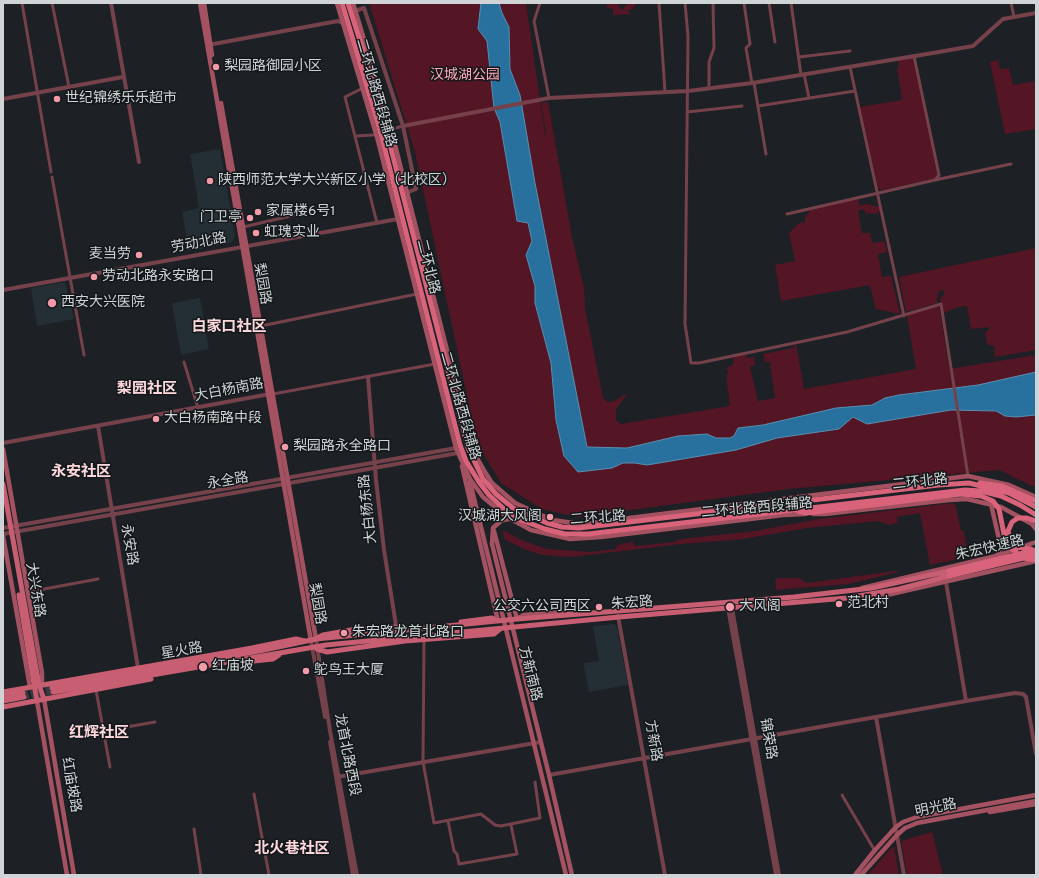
<!DOCTYPE html>
<html>
<head>
<meta charset="utf-8">
<style>
	body { margin:0 }
	#map { position:relative; width:1039px; height:878px; overflow:hidden; background:#1d2125; font-family:Overpass,sans-serif }
	canvas { display:block }
	.frame { position:absolute; inset:0; border:4px solid #d0d4d6; pointer-events:none }
</style>
</head>
<body>
<div id="map">
<canvas width="1039" height="878"></canvas>
<div class="frame"></div>
</div>
<script>
const g = document.querySelector('canvas').getContext('2d');
g.lineJoin = 'round';
function paint(path, color) { g.fillStyle = color; g.fill(path, 'evenodd'); }
const poly = rows => new Path2D(rows.map(r => 'M' + r).join(''));
function trace(path, color, width, dash) { g.strokeStyle = color; g.lineWidth = width; g.lineCap = dash ? 'butt' : 'round'; g.setLineDash(dash || []); g.stroke(path); }
function drawText(font, color, halo, rows, align = 'center') {
  g.font = font + ' Overpass,"Noto Sans SC",sans-serif'; g.lineWidth = 3; g.setLineDash([]); g.textBaseline = 'middle'; g.strokeStyle = halo; g.fillStyle = color; for (const [text, x, y, turn = 0] of rows) {
    g.save(); g.translate(x, y); g.rotate((+turn || 0) * Math.PI / 180); g.textAlign = isNaN(turn) ? turn : align; if (halo) g.strokeText(text, 0, 0); g.fillText(text, 0, 0); g.restore();
  }
}
paint(poly([
	[220,149,235,236,231,243,189,251,182,212,199,208,190,154],
	[65,282,74,319,37,326,31,288],
	[200,298,209,349,181,355,172,303],
	[614,624,617,627,628,685,589,692,583,663,599,661,593,626]
]), '#242e35');
paint(poly([
	[369,3,526,3,545,135,546,134,541,103,548,102,572,237,584,288,585,308,603,398,608,402,614,401,628,393,616,409,616,420,621,424,730,406,726,375,728,374,727,368,734,364,733,355,745,353,747,358,754,357,755,365,750,367,758,401,775,398,770,362,765,362,763,354,793,348,796,343,804,389,916,369,907,315,939,305,949,369,1036,355,1036,488,999,470,788,489,578,517,542,509,501,483,477,443,415,152],
	[607,3,617,3,622,10,628,3,636,4,632,9,627,11,632,14,613,15,613,9,607,8],
	[914,57,938,178,882,190,878,188,860,107,902,100,897,67,899,67,898,60],
	[998,60,1000,69,1009,68,1013,85,1036,81,1036,129,1005,134,990,62],
	[858,198,860,206,866,204,879,207,880,211,876,214,868,213,866,215,864,209,858,211,862,233,870,233,872,243,884,241,887,252,878,254,882,277,891,276,900,314,876,309,870,285,781,301,775,265,795,261,789,233,799,223,804,222,805,225,805,218,810,210],
	[1036,248,1036,350,995,357,994,346,987,344,985,332,989,330,989,327,971,329,967,306,958,307,944,313,940,299,944,294,943,290,938,292,937,303,906,312,899,277],
	[953,503,956,507,961,531,964,531,968,557,930,565,920,513,897,517,898,523,889,525,878,521,807,528,743,539,681,544,571,557,542,555,524,549,504,539,503,530,521,540,547,549,590,552,616,549,617,545,626,543,633,542,634,546,636,546,674,542,681,539,755,531,819,519],
	[895,571,898,572,849,584,776,590,775,580,778,578,799,578,807,583],
	[932,832,943,875,907,875,901,841],
	[894,847,899,875,868,875,891,848]
]), '#541525');
const water = poly([
	[481,3,499,3,502,13,509,27,510,69,520,95,535,183,587,447,627,448,678,436,707,434,716,438,730,438,734,436,738,428,763,425,836,408,872,405,885,398,899,395,978,385,1036,372,1036,415,1016,417,1005,416,996,411,951,410,867,424,853,417,839,429,777,438,736,450,647,465,635,463,623,463,612,468,578,472,564,456,556,420,551,363,535,303,535,286,526,255,532,241,528,223,517,221,500,122,494,108,487,41,478,29,481,3]
]);
paint(water, '#28719e');
trace(water, '#5a8faf', 1);
trace(poly([
	[23,693,52,688],
	[24,697,53,692]
]), '#383c40', 5, [5, 2.5]);
trace(poly([
	[22,3,51,172],
	[52,3,69,87],
	[540,3,534,21,549,98],
	[659,3,665,92],
	[685,3,688,36,685,324,691,363,699,363,847,332,941,304,968,476],
	[744,3,750,44,746,48,752,83],
	[769,3,775,42],
	[791,3,801,75],
	[1011,3,1014,17],
	[799,57,850,51],
	[850,67,904,316],
	[804,74,809,98],
	[754,83,766,154],
	[363,88,345,97,377,223],
	[709,88,709,62,714,48,713,3],
	[758,106,855,91],
	[687,112,742,106],
	[396,128,403,126],
	[356,136,373,135],
	[52,177,84,355],
	[935,180,1011,164],
	[787,214,935,180,939,175,914,56],
	[243,227,308,212],
	[261,326,417,294],
	[184,362,198,408],
	[273,394,435,364],
	[28,592,98,579],
	[424,639,423,762,434,823,481,814,495,825,501,826,540,818,535,782],
	[96,690,110,767],
	[104,731,155,722],
	[254,794,269,875],
	[842,795,875,851],
	[448,821,454,851,457,854,459,864,517,854,511,825],
	[194,829,201,875]
]), '#75414a', 3);
trace(poly([
	[111,3,139,162],
	[355,11,364,8,403,126,416,189,406,193],
	[208,45,338,21,344,24],
	[3,99,123,77],
	[403,126,549,98,688,91,752,83,933,53,973,46,1003,19,1036,13],
	[3,290,398,219],
	[368,377,376,480,384,550,398,638],
	[98,426,138,668],
	[3,443,270,394],
	[3,528,456,448],
	[3,534,458,453],
	[728,608,776,875],
	[732,608,779,875],
	[618,616,665,875],
	[316,639,330,731,357,875],
	[311,641,325,717],
	[966,701,1015,693,1023,694,1026,697,1036,754],
	[876,717,904,875],
	[330,742,353,875],
	[549,775,966,701,946,582],
	[337,777,541,742]
]), '#75414a', 4);
trace(poly([
	[200,3,311,641],
	[204,3,212,55],
	[337,3,377,137,456,448,470,479,483,497,507,517,531,530,570,539,601,537,783,515,805,514],
	[353,3,391,129,468,433,477,458,485,472,492,483,515,503,552,520,581,524,968,476,1009,485,1036,497],
	[221,103,316,639],
	[3,449,42,673,42,683,39,685],
	[462,466,498,621],
	[470,482,566,875],
	[991,504,1001,548,997,555],
	[813,514,825,514,949,500,967,499,1001,507,1032,524,1036,529],
	[509,519,502,520,493,528,492,544,549,775,572,875],
	[494,531,517,619,523,615,549,613,579,611,584,613],
	[3,536,30,687],
	[862,588,996,556,1036,542],
	[865,596,878,597,1036,561],
	[44,699,74,875],
	[37,701,67,875],
	[990,812,1036,804],
	[855,875,875,850,896,827,903,822,917,817,1036,795],
	[861,875,897,835,905,828,917,823,1036,801]
]), '#a45261', 4.5);
trace(poly([
	[3,484,39,685,44,699],
	[19,595,37,701],
	[461,622,492,618,498,621],
	[317,638,323,635,351,630,391,627,405,628],
	[317,649,327,652,405,641,494,634,500,629],
	[254,661,273,659,279,655],
	[52,688,259,651,316,639,517,619,794,597,872,588,949,571],
	[3,692,252,648,296,639,305,641],
	[53,692,326,645,619,617,847,598,899,589,949,576],
	[3,697,23,693],
	[3,701,24,697],
	[3,707,151,679]
]), '#c85e72', 5);
trace(poly([
	[342,3,381,134,460,445,466,461,479,482,489,495,505,510,521,520,545,529,565,534,588,534,965,490,981,491,1001,496,1020,505,1036,515],
	[348,3,377,94,468,448,483,479,496,494,513,508,547,523,562,527,579,528,938,485,969,483,1009,493,1036,507],
	[980,483,1002,486,1036,501],
	[798,511,807,513,961,494,981,496,993,501,999,509,1005,539,1010,547,1023,558,1036,560],
	[1031,549,1016,547,1011,543,1008,531,1012,522,1018,518,1027,518,1036,521],
	[949,571,1036,550],
	[949,576,1036,555]
]), '#d8637a', 5);
for (const [x, y, r, color] of [
	[216,67,4,"#f39aa8"],
	[57,99,4,"#f39aa8"],
	[210,181,4,"#f39aa8"],
	[258,212,4,"#f39aa8"],
	[250,218,4,"#f39aa8"],
	[256,233,4,"#f39aa8"],
	[139,255,4,"#f39aa8"],
	[94,277,4,"#f39aa8"],
	[52,303,5,"#f39aa8"],
	[156,419,4,"#f39aa8"],
	[285,447,4,"#f39aa8"],
	[550,517,4,"#f39aa8"],
	[839,604,4,"#f39aa8"],
	[599,607,4,"#f39aa8"],
	[730,607,5,"#f39aa8"],
	[344,633,4,"#f39aa8"],
	[203,667,5,"#f39aa8"],
	[306,671,4,"#f39aa8"]
]) { const dot = new Path2D(); dot.arc(x, y, r, 0, 2 * Math.PI); g.fillStyle = color; g.fill(dot); trace(dot, '#13181b', 1.5); }
drawText('14px', '#d0d4d6', '#13181b', [
	["梨园路御园小区",224,67],
	["世纪锦绣乐乐超市",65,99],
	["陕西师范大学大兴新区小学（北校区）",218,181],
	["家属楼6号1",266,212],
	["门卫亭",242,218,"right"],
	["虹瑰实业",264,233],
	["麦当劳",131,255,"right"],
	["劳动北路永安路口",102,277],
	["西安大兴医院",61,303],
	["大白杨南路中段",164,419],
	["梨园路永全路口",293,447],
	["汉城湖大风阁",542,517,"right"],
	["范北村",847,604],
	["公交六公司西区",591,607,"right"],
	["大风阁",739,607],
	["朱宏路龙首北路口",352,633],
	["红庙坡",212,667],
	["鸵鸟王大厦",314,671]
], 'left');
drawText('14px', '#ffa8b5', '#13181b', [
	["汉城湖公园",465,76]
]);
drawText('14px', '#d0d4d6', '#13181b', [
	["二环北路西段辅路",375,93,74],
	["劳动北路",199,244,-11],
	["二环北路",427,267,76],
	["梨园路",261,284,80],
	["大白杨南路",229,391,-11],
	["二环北路西段辅路",459,406,74],
	["永全路",228,482,-10],
	["二环北路",920,483,-6],
	["大白杨东路",369,509,-96],
	["二环北路西段辅路",757,509,-5],
	["二环北路",598,519,-4],
	["永安路",128,545,80],
	["朱宏快速路",990,549,-13],
	["大兴东路",34,590,80],
	["梨园路",316,604,80],
	["朱宏路",632,604,-4],
	["星火路",182,652,-10],
	["方新南路",529,674,76],
	["锦荣路",767,739,80],
	["方新路",652,741,80],
	["龙首北路西段",346,755,79],
	["红庙坡路",70,785,80],
	["明光路",936,809,-12]
]);
drawText('bold 15px', '#fcd8dd', '#13181b', [
	["白家口社区",229,328],
	["梨园社区",147,390],
	["永安社区",81,473],
	["红辉社区",99,734],
	["北火巷社区",292,850]
]);
</script>
</body>
</html>
